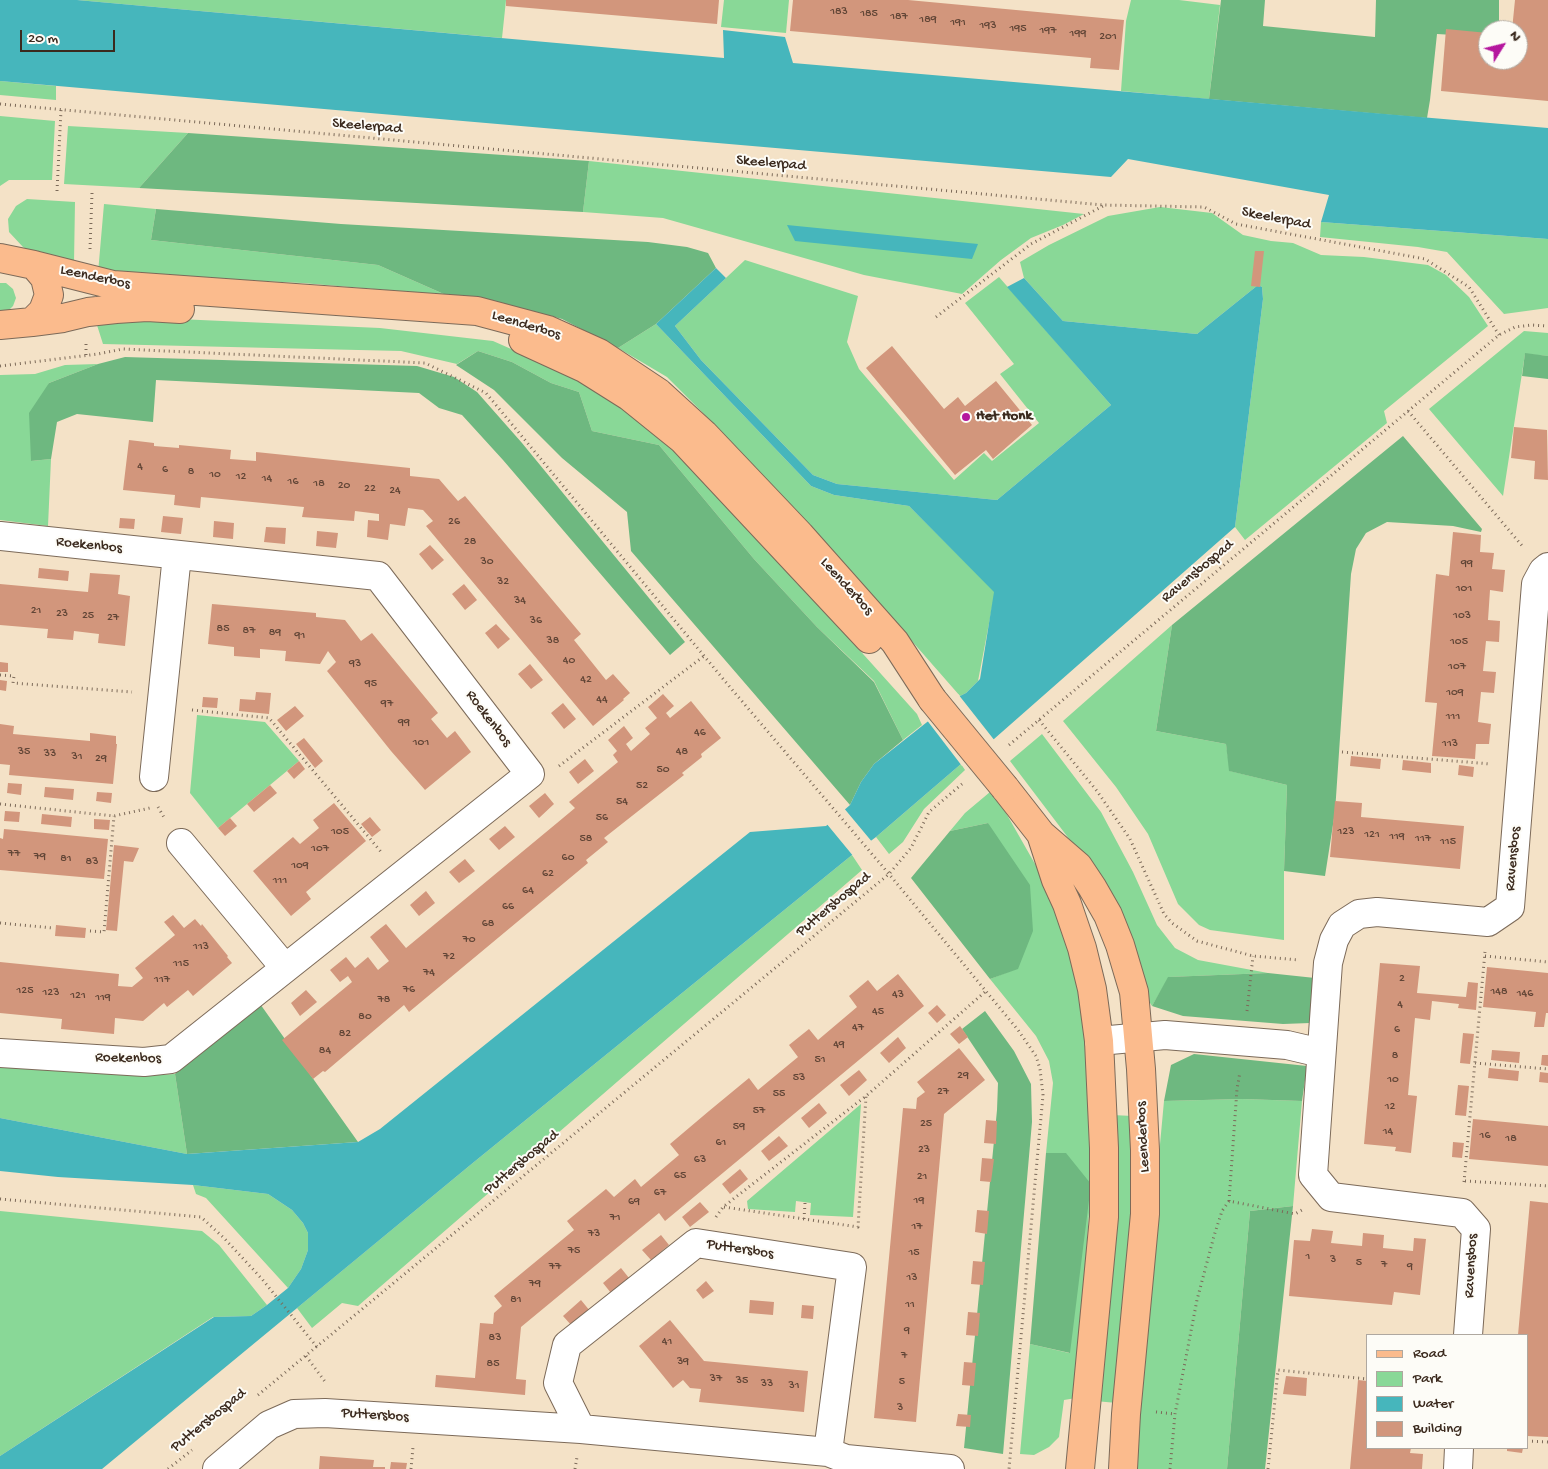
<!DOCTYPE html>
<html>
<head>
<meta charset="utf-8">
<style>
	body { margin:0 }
	#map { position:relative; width:1548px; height:1469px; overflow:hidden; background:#f4e2c7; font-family:"Gochi Hand",sans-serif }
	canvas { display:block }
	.legend { position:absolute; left:1366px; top:1334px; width:162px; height:115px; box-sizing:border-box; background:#fdfcf7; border:1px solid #afa8a0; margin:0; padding:6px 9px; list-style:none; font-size:15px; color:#3b2a1e }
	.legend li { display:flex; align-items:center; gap:10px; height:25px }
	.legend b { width:25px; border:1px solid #afa8a0 }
	.north { position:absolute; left:1478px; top:20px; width:50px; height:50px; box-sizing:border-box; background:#fdfcf7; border:1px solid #afa8a0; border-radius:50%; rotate:54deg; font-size:14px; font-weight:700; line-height:20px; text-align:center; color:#3b2a1e }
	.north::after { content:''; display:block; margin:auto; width:18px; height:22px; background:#b5179e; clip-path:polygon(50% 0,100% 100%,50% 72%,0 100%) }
	.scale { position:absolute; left:20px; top:30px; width:95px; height:22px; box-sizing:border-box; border:2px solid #3b2a1e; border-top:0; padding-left:6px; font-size:15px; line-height:18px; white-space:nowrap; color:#3b2a1e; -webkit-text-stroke:4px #fdfcf7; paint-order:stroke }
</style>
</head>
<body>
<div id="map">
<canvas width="1548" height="1469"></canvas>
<ul class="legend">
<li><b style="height:6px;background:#fbbb8d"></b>Road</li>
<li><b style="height:14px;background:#89d897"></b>Park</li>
<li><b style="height:14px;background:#46b6bc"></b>Water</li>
<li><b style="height:14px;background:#d2967c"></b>Building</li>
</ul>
<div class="north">N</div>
<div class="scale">20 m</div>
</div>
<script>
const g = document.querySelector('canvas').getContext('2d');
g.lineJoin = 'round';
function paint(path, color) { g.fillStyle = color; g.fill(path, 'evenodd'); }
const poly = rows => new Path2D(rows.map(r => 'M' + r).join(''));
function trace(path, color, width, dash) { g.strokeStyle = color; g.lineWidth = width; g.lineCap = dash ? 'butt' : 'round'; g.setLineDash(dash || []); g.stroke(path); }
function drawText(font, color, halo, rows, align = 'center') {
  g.font = font + ' "Gochi Hand",sans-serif'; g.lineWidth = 4; g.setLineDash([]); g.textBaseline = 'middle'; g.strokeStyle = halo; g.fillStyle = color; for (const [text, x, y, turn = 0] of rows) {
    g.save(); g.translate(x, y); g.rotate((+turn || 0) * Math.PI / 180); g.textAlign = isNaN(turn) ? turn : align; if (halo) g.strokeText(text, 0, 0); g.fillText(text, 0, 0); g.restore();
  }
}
paint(poly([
	[77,0,506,0,502,38],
	[724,0,789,0,786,33,721,27],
	[1131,0,1179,0,1220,5,1209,99,1121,91,1126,21],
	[0,81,56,86,56,100,0,95],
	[0,116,55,121,52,180,9,180,0,186],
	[68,126,188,133,139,188,64,184],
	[589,161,1084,214,1063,225,1031,238,1001,260,962,294,864,275,663,218,583,212],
	[27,199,75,202,74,263,35,254,23,247,9,232,8,219,16,206],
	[104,204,156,209,151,240,378,265,446,295,302,283,98,273],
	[1160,207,1212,213,1243,235,1271,241,1293,243,1321,255,1364,257,1428,265,1446,275,1469,297,1488,326,1384,411,1387,423,1245,540,1235,527,1263,299,1262,287,1258,285,1197,334,1063,321,1024,278,1020,262,1049,245,1108,216],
	[1321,222,1548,239,1548,308,1504,314,1447,252,1418,247,1320,237],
	[745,260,858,296,847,342,859,369,954,480,984,453,992,461,1039,423,1000,374,1014,364,965,303,999,277,1111,405,997,500,837,484,813,475,701,360,675,326],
	[0,283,6,283,13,289,16,298,13,306,5,314,0,313],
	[133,317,380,328,493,341,570,375,614,401,687,458,917,714,922,725,903,740,874,681,817,627,754,559,659,445,592,431,579,392,551,383,512,362,478,351,457,364,401,351,103,344,96,322],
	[656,324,811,486,834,495,909,506,995,592,978,681,966,693,960,696,861,583,719,429,667,377,618,348],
	[1524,331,1548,333,1548,356,1525,354,1503,496,1429,409],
	[98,364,49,383,31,461,51,459,48,526,0,520,0,375,35,374,65,365],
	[1172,625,1156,731,1226,744,1230,771,1287,785,1284,871,1284,940,1210,930,1199,925,1178,904,1148,834,1116,787,1063,721],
	[197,715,265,722,299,761,218,828,190,793],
	[1042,734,1101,812,1133,872,1157,925,1175,948,1198,960,1268,973,1169,977,1152,1006,1130,972,1076,848,1010,761],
	[961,764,965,770,924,809,903,842,889,854,876,837],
	[990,792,1006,813,1043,878,1066,933,1090,1047,1091,1184,1076,1398,1064,1400,1059,1437,1049,1447,1034,1455,1020,1454,1030,1344,1069,1353,1066,1153,1046,1153,1053,1083,1049,1061,1036,1036,990,979,1018,968,988,823,950,831,965,813],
	[852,855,862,870,358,1306,342,1303,312,1328,297,1308,474,1162],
	[0,1064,158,1075,175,1074,187,1154,0,1118],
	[1242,1099,1302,1101,1293,1206,1250,1211,1227,1469,1132,1469,1136,1404,1164,1101],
	[861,1104,853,1217,810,1215,811,1203,796,1201,795,1212,748,1209,747,1201],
	[1112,1115,1133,1116,1135,1173,1117,1403,1095,1401],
	[193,1185,268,1194,292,1210,303,1223,308,1233,308,1250,301,1269,288,1288,206,1198,196,1194],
	[0,1211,202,1231,219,1245,267,1305,251,1316,213,1317,0,1456]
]), '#89d897');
paint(poly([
	[1221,0,1265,0,1263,26,1375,37,1376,0,1499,0,1499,30,1488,30,1488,37,1437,34,1430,100,1427,118,1209,99],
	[188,133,589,161,583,212,139,188],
	[156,209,341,224,648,242,687,247,708,253,716,268,656,324,618,348,562,319,506,304,446,295,378,265,151,240],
	[478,351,512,362,551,383,579,392,592,431,659,445,754,559,817,627,874,682,903,740,874,764,861,782,850,805,631,551,627,512,562,458,494,390,456,365],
	[1525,353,1548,356,1548,379,1522,376],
	[125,357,417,366,454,377,477,392,522,443,685,642,670,655,503,460,462,415,439,408,419,393,156,380,153,422,77,414,57,422,51,459,31,461,29,413,49,383,98,364],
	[1403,436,1482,529,1481,532,1453,526,1387,522,1366,533,1356,549,1351,574,1335,812,1325,876,1284,871,1287,785,1229,771,1226,744,1156,731,1172,625],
	[988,823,1030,885,1033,931,1018,969,990,979,911,878,950,831],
	[1268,973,1315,978,1310,1023,1283,1024,1183,1016,1152,1006,1168,977],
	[258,1001,358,1142,187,1154,175,1074,188,1059],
	[985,1011,1014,1051,1031,1084,1032,1122,1003,1454,964,1448,997,1110,998,1083,962,1029],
	[1194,1054,1307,1066,1302,1101,1242,1099,1164,1101,1171,1065],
	[1046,1153,1066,1153,1091,1184,1070,1353,1030,1344],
	[1293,1206,1265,1469,1227,1469,1250,1211]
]), '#6eb880');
paint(poly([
	[0,0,77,0,724,58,723,30,785,37,793,63,1548,128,1548,239,1321,222,1329,195,1128,159,1111,177,0,81],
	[787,225,978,244,972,259,795,241],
	[716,268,726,278,675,326,701,360,813,475,837,484,997,500,1111,405,1007,287,1024,278,1063,321,1197,334,1258,285,1262,287,1263,299,1235,527,994,739,961,764,876,837,852,855,474,1162,102,1469,0,1469,0,1456,214,1317,251,1316,267,1305,288,1288,301,1269,308,1250,308,1233,303,1223,292,1210,268,1194,193,1185,58,1177,0,1171,0,1118,187,1154,358,1142,380,1129,750,832,826,826,850,805,861,782,874,764,960,696,966,693,980,679,994,592,909,506,834,495,811,486,656,324]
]), '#46b6bc');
paint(poly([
	[958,694,995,741,962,766,926,719],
	[843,807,873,843,854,857,826,823]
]), '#f4e2c7');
paint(poly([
	[506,0,719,0,717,24,506,6],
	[793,0,908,0,1124,20,1119,70,1090,68,1091,58,790,31],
	[1515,0,1548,0,1548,101,1441,91,1446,29,1488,33,1488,60,1518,60,1518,30,1512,30],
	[1255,251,1264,251,1260,287,1251,286],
	[892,346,944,409,958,397,965,406,996,381,1032,425,993,459,986,450,955,475,866,368],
	[1514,427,1547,430,1548,480,1534,479,1535,461,1511,458],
	[129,440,154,443,154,446,179,448,179,445,231,450,230,459,256,461,256,452,410,468,410,476,439,479,458,501,465,496,581,634,574,640,606,680,613,674,630,693,623,699,624,700,593,726,426,526,433,521,423,510,408,508,405,526,390,524,388,540,367,537,368,520,379,521,379,514,355,511,354,521,302,517,304,507,201,497,200,508,174,505,175,495,123,490],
	[163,516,183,518,181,534,161,532],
	[120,518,135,519,134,529,119,528],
	[214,521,234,523,233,539,213,537],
	[266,527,286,528,285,544,264,542],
	[317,531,338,533,336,548,316,546],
	[1453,532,1481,535,1480,552,1494,553,1492,569,1505,570,1503,592,1490,590,1488,620,1500,621,1499,642,1486,641,1483,671,1496,672,1495,683,1494,693,1481,692,1478,722,1491,724,1489,744,1476,744,1475,759,1432,756,1437,703,1425,702,1436,574,1449,576],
	[430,545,444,560,432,570,419,554],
	[39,568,69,571,68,581,38,578],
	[90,573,120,575,118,594,130,596,125,646,98,643,99,634,74,631,73,640,47,638,48,629,0,625,0,584,88,592],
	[464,584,477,600,465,610,452,594],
	[212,604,316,613,316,617,345,620,361,641,372,633,438,713,431,719,447,738,455,731,471,752,425,790,391,751,327,671,336,662,328,651,320,664,285,661,286,651,260,649,260,658,234,656,234,647,208,644],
	[496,624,510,639,498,649,485,633],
	[0,662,8,663,8,672,0,672],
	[530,664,543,680,531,689,518,674],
	[0,680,7,681,6,691,0,690],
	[256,692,271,693,269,714,239,711,240,699,255,700],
	[663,694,674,706,666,713,670,718,691,701,721,738,701,754,702,757,682,773,684,775,604,838,608,842,586,860,588,863,409,1012,404,1005,325,1072,323,1071,313,1079,282,1040,352,982,348,976,340,982,330,970,346,957,355,968,368,957,378,970,389,961,370,937,377,931,386,924,406,948,557,823,575,808,569,802,618,762,613,755,617,751,608,740,624,726,633,738,626,744,631,751,650,734,645,728,657,718,648,707],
	[203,697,218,698,217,708,202,707],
	[563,703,576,719,564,729,551,713],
	[295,706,304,716,286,731,277,720],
	[0,724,14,726,13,734,90,741,90,733,116,736,116,744,117,744,113,784,9,775,10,765,0,764],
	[304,738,323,761,315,768,296,744],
	[1351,756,1381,759,1380,769,1350,766],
	[585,759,594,771,578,784,569,772],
	[1403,760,1431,763,1431,773,1402,770],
	[299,761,305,769,294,779,287,771],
	[1459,765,1474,767,1473,777,1458,775],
	[8,783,22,784,21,795,7,793],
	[270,785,277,793,254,812,247,804],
	[45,787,74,789,73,800,44,797],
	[97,792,112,793,111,803,96,801],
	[545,793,554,804,539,818,529,806],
	[1335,801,1362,803,1361,817,1464,826,1460,869,1330,857],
	[334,803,366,841,306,892,311,899,291,916,253,871,293,837,300,844,319,828,313,820],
	[5,811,20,812,19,822,4,821],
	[42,814,72,817,71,827,41,824],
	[370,817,381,830,372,837,361,824],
	[230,818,237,826,225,836,218,828],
	[94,819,110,820,109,830,94,829],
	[505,826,515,837,499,850,489,839],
	[4,829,108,839,104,879,0,870,0,838,3,839],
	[114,845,139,848,133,862,124,861,117,931,106,930],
	[465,859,475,871,459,883,449,872],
	[426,891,435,903,419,916,410,905],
	[173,915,184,928,195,919,201,926,202,924,228,956,227,957,232,963,193,996,188,990,167,1007,164,1003,143,1021,115,1018,114,1034,61,1029,62,1019,0,1013,0,962,119,974,118,986,132,987,143,978,135,968,175,935,164,922],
	[56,925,86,928,85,938,55,936],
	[1380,963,1420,966,1417,993,1466,997,1468,982,1478,983,1476,1010,1458,1008,1459,1004,1432,1001,1430,1020,1415,1018,1408,1095,1417,1096,1411,1153,1395,1151,1396,1147,1364,1144],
	[1487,967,1548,973,1548,1013,1546,1013,1544,1027,1534,1027,1536,1012,1483,1007],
	[898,974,924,1006,665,1221,659,1213,521,1327,516,1379,526,1380,525,1395,435,1387,436,1375,475,1378,480,1323,493,1324,494,1313,502,1306,494,1296,574,1230,567,1221,606,1189,614,1197,635,1179,641,1187,679,1155,670,1144,709,1111,749,1078,758,1090,798,1057,789,1045,809,1029,818,1040,857,1007,849,996,868,980,877,991],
	[306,990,317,1002,300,1016,291,1003],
	[937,1005,946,1015,937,1023,928,1013],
	[960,1026,968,1037,959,1044,950,1034],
	[1463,1033,1474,1034,1470,1064,1460,1063],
	[898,1037,906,1048,889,1063,880,1053],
	[959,1048,985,1080,944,1114,916,1422,874,1418,903,1108,916,1109,917,1098,925,1092,917,1082],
	[1492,1050,1520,1052,1519,1063,1491,1060],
	[1542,1055,1548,1055,1548,1066,1541,1065],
	[1489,1068,1519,1071,1518,1081,1488,1078],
	[859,1070,867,1080,849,1096,840,1085],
	[1540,1072,1548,1073,1548,1083,1539,1082],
	[1458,1085,1469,1086,1466,1116,1455,1115],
	[819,1103,827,1113,809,1128,801,1118],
	[1473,1119,1548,1126,1548,1166,1469,1159],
	[986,1120,997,1121,996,1144,984,1143],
	[779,1136,788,1146,769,1161,761,1151],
	[1453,1142,1464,1143,1462,1158,1452,1157],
	[982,1158,994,1159,991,1182,980,1181],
	[740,1169,748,1179,730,1194,722,1184],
	[1530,1201,1548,1203,1548,1437,1527,1436,1527,1335,1518,1335],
	[700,1202,709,1212,690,1227,682,1217],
	[977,1210,989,1211,987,1234,975,1232],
	[1312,1229,1333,1231,1331,1243,1362,1246,1363,1233,1384,1235,1383,1248,1413,1251,1414,1238,1426,1239,1420,1295,1394,1292,1392,1305,1289,1296,1294,1240,1310,1241],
	[661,1235,669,1245,651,1260,642,1250],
	[973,1261,985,1262,983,1285,971,1284],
	[621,1268,629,1278,611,1293,603,1283],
	[706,1281,714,1291,703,1299,696,1290],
	[581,1300,590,1311,572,1326,563,1316],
	[750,1300,774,1302,773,1315,749,1313],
	[802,1305,814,1306,813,1319,801,1318],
	[968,1312,980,1313,978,1336,966,1335],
	[670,1320,704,1361,808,1371,804,1412,699,1402,701,1389,690,1388,683,1380,673,1388,639,1346],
	[964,1362,976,1363,974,1386,962,1385],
	[1286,1376,1307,1378,1306,1396,1283,1394],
	[1358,1380,1367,1381,1367,1448,1411,1448,1410,1453,1423,1454,1422,1469,1350,1469],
	[958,1414,971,1415,970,1427,956,1426],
	[1507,1448,1523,1448,1522,1453,1507,1451],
	[320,1456,374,1460,373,1467,385,1467,385,1469,319,1469],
	[391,1462,407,1463,406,1469,390,1469]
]), '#d2967c');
const minor = poly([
	[0,536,378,576,530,774,171,1059,144,1062,0,1053],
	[154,777,177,555],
	[181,843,285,968],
	[1099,1041,1165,1035,1287,1045,1321,1053],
	[1468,1335,1476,1229,1462,1213,1331,1197,1313,1175,1328,963,1334,940,1342,925,1359,914,1377,912,1488,922,1510,907,1536,584,1543,571,1548,567],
	[581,1429,558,1383,567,1345,696,1243,852,1267,828,1452],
	[217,1469,269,1425,294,1414,325,1413,581,1429,828,1452,846,1459,950,1469],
	[1458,1469,1459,1448]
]);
const major = poly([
	[0,258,34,265,113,285,477,311,548,330,599,353,659,393,704,434,800,535,895,642,932,699],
	[32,322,43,311,49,295,45,278,34,265],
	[0,325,32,322,63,318,88,312,116,309,147,307,180,309],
	[523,340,584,368,630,397,682,439,869,639],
	[1005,788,1041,834,1078,866,1092,887,1108,915,1120,945,1134,992,1141,1069,1145,1150,1145,1214,1126,1414,1123,1469],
	[1041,834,1056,880,1067,904,1082,948,1092,989,1099,1041,1104,1148,1104,1217,1080,1469]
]);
trace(minor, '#7c6a59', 30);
trace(major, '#7c6a59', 30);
trace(poly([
	[0,104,1103,205,1204,207,1236,224,1425,259,1469,287,1499,335],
	[57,191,61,110],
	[90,249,92,193],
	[936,317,1031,244,1103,206],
	[86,355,86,343],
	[0,366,98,354,123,349,425,363,486,393,729,686,889,874,1018,1030,1036,1056,1040,1069,1043,1095,1009,1469],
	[1408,411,1524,548],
	[0,675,14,676,13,683,132,692],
	[192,710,269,718,382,853],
	[1039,720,1097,791,1130,839,1164,914,1172,923,1197,941,1253,956,1299,960],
	[1009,745,1499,335,1515,327,1532,325,1548,326],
	[1342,752,1491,764],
	[559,766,704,656],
	[0,804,114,816,150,808],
	[158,807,165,819],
	[0,923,53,928],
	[90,931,104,932,114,816],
	[1485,956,1548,962],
	[1247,1011,1253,956],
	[1475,1063,1548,1069],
	[1465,1181,1548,1186],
	[1464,1182,1485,952],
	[0,1199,201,1217,224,1238,262,1279,317,1347],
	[1229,1201,1237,1089,1240,1072],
	[724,1207,858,1227,866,1096],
	[716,1217,723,1207,866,1096,986,991],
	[804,1219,805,1203],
	[306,1356,326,1383],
	[258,1395,889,874,911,848,929,812,962,784],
	[1156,1412,1175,1414],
	[1527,1441,1548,1442],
	[168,1469,192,1450],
	[411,1469,413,1447],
	[575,1469,577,1457],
	[1170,1469,1175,1414,1197,1300,1214,1236,1222,1211,1229,1201,1295,1214,1302,1210],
	[1268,1469,1278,1370,1367,1379]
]), '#7c6a59', 3, [1, 4]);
trace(minor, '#fff', 28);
trace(major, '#fbbb8d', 28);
const majorBridge = poly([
	[932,699,1005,788]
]);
trace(majorBridge, '#7c6a59', 30, []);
trace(majorBridge, '#fbbb8d', 28);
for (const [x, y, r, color] of [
	[966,417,5,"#b5179e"]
]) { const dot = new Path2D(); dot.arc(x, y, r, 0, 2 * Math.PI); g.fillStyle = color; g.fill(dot); trace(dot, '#fdfcf7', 2); }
drawText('12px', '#614536', null, [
	["183",839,12],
	["185",869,14],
	["187",899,17],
	["189",928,20],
	["191",958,23],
	["193",988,26],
	["195",1018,29],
	["197",1048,31],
	["199",1078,34],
	["201",1108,37],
	["4",140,467],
	["6",165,470],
	["8",191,472],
	["10",215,475],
	["12",241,477],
	["14",267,479],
	["16",293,482],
	["18",319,484],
	["20",344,486],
	["22",370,489],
	["24",395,491],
	["26",454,522],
	["28",470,542],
	["30",487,562],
	["99",1467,564],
	["32",503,582],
	["101",1464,589],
	["34",520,601],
	["21",36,611],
	["23",62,614],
	["25",88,616],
	["103",1462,616],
	["27",113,618],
	["36",536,621],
	["85",223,629],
	["87",249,631],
	["89",275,633],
	["91",300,636],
	["38",553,641],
	["105",1459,642],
	["40",569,661],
	["93",355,664],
	["107",1457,667],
	["42",586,680],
	["95",371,684],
	["109",1455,693],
	["44",602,700],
	["97",387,704],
	["111",1453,717],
	["99",404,723],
	["46",700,733],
	["101",421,743],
	["113",1450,744],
	["35",24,752],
	["48",682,752],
	["33",50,754],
	["31",77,757],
	["29",101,759],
	["50",663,770],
	["52",642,786],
	["54",622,802],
	["56",602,818],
	["105",340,832],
	["123",1346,832],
	["121",1372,835],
	["119",1397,837],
	["58",586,839],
	["117",1423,839],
	["115",1448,842],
	["107",320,849],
	["77",14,854],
	["79",40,857],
	["60",568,858],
	["81",66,859],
	["83",92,862],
	["109",300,866],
	["62",548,874],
	["111",280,881],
	["64",528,891],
	["66",508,907],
	["68",488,924],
	["70",469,940],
	["113",201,947],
	["72",449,957],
	["115",181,964],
	["74",429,973],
	["2",1402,979],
	["117",162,980],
	["76",409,990],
	["125",25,991],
	["148",1499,992],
	["123",51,993],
	["146",1525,994],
	["43",898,995],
	["121",78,996],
	["119",103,998],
	["78",384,1000],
	["4",1400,1005],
	["45",878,1012],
	["80",365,1017],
	["47",858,1028],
	["6",1397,1030],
	["82",345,1034],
	["49",839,1045],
	["84",325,1051],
	["8",1395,1056],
	["51",820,1060],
	["29",963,1076],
	["53",799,1078],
	["10",1393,1080],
	["27",943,1092],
	["55",779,1094],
	["12",1390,1107],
	["57",759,1111],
	["25",926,1124],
	["59",739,1127],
	["14",1388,1132],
	["16",1485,1136],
	["18",1511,1139],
	["61",721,1143],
	["23",924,1150],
	["63",700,1160],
	["65",680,1176],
	["21",922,1177],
	["67",660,1193],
	["19",919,1201],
	["69",634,1202],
	["71",615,1218],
	["17",917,1227],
	["73",594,1234],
	["75",574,1251],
	["15",914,1253],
	["1",1308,1257],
	["3",1333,1260],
	["5",1359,1263],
	["7",1384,1265],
	["77",555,1267],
	["9",1410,1267],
	["13",912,1278],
	["79",535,1284],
	["81",516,1300],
	["11",910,1305],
	["9",907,1331],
	["83",495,1338],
	["41",667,1342],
	["7",904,1356],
	["39",683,1362],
	["85",493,1364],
	["37",716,1379],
	["35",742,1381],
	["5",902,1382],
	["33",767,1384],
	["31",794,1386],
	["3",900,1408]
]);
drawText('15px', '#3b2a1e', '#fdfcf7', [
	["Skeelerpad",367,127,5],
	["Skeelerpad",771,164,5],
	["Skeelerpad",1276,219,11],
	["Leenderbos",95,278,12],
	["Leenderbos",526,326,17],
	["Roekenbos",89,546,6],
	["Ravensbospad",1198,572,-40],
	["Leenderbos",846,587,48],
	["Roekenbos",488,719,53],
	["Ravensbos",1514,859,-85],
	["Puttersbospad",834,905,-40],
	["Roekenbos",128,1059,1],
	["Leenderbos",1144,1137,-93],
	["Puttersbospad",522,1163,-40],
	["Puttersbos",740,1250,9],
	["Ravensbos",1472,1266,-87],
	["Puttersbos",375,1416,4],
	["Puttersbospad",209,1421,-39]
]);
drawText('bold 15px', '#3b2a1e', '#fdfcf7', [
	["Het Honk",976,417]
], 'left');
</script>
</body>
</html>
